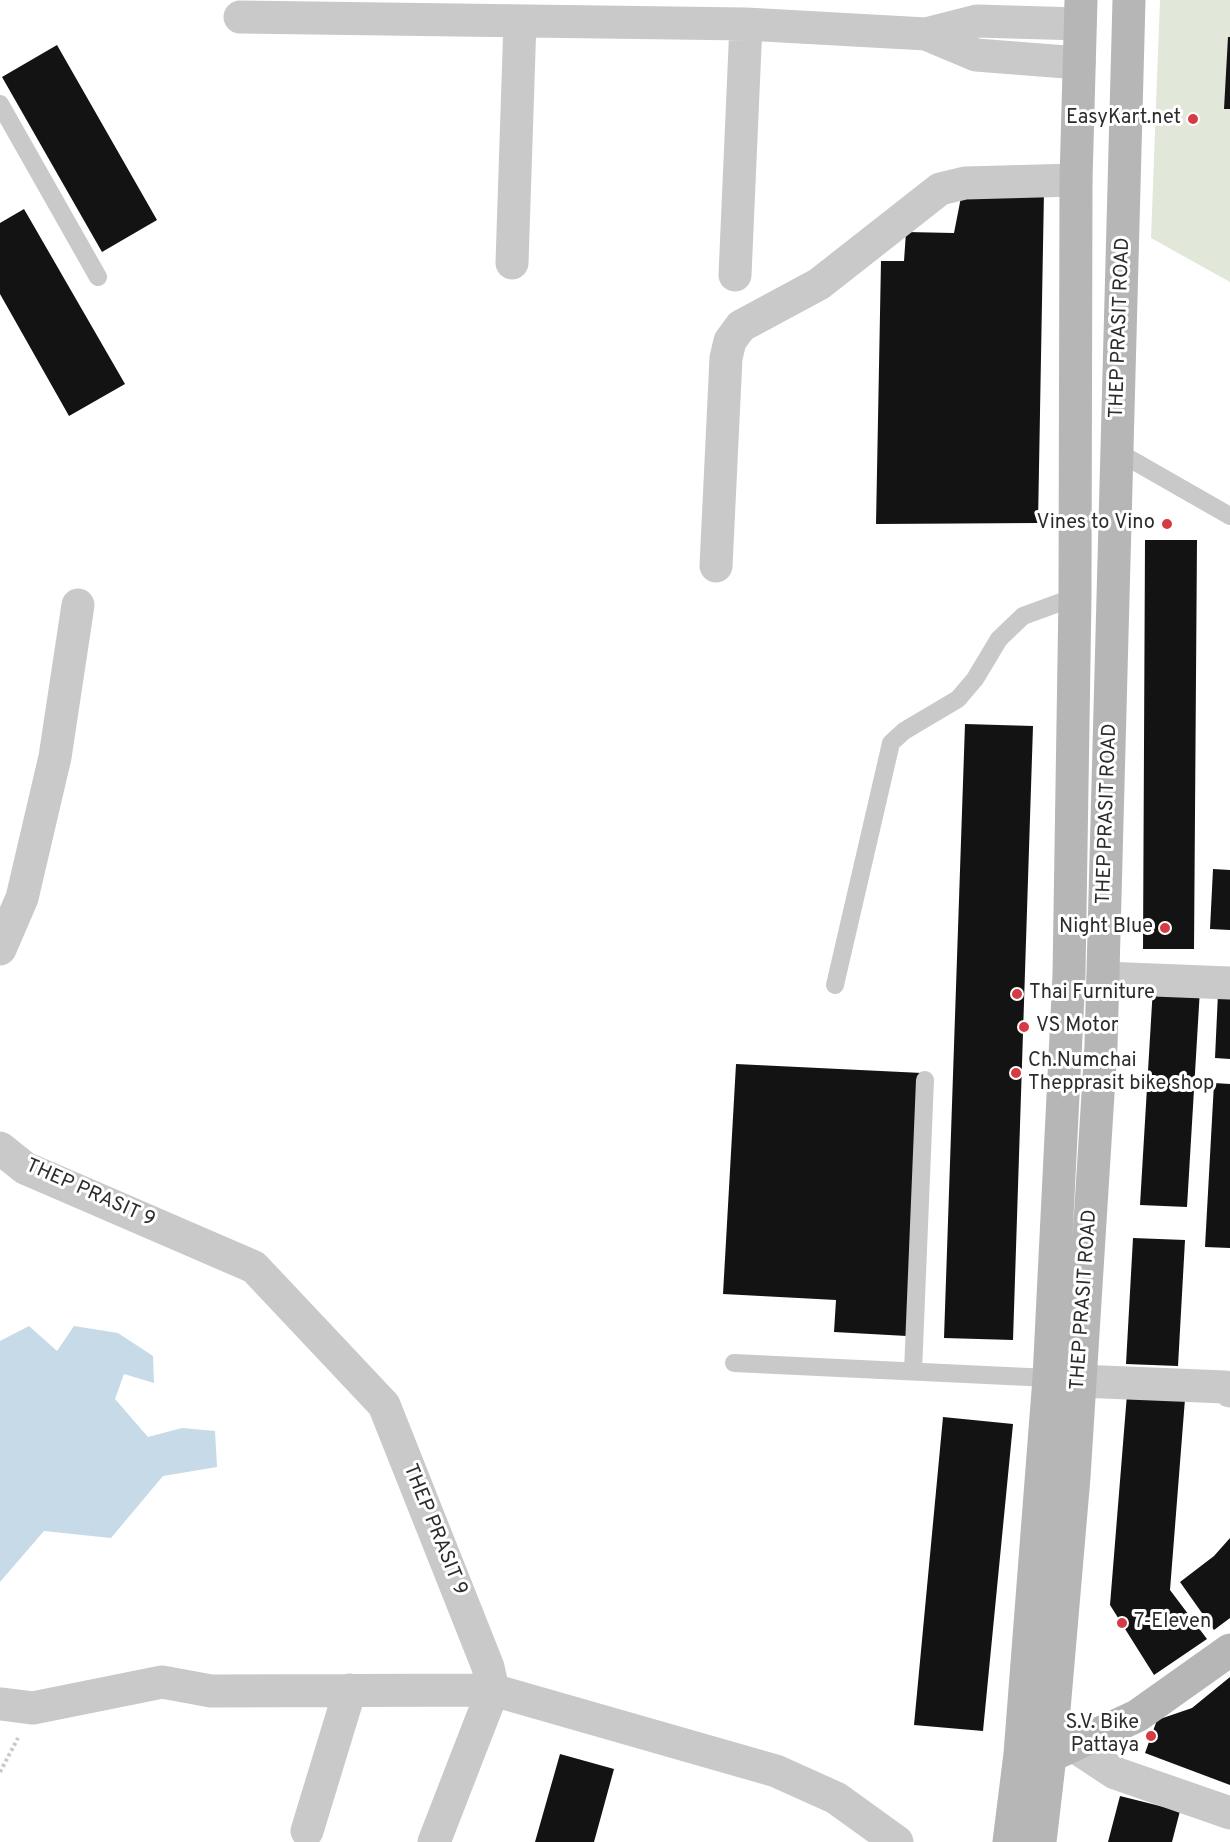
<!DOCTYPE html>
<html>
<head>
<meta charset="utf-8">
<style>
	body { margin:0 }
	canvas { display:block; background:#fff }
</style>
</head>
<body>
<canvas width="1230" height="1842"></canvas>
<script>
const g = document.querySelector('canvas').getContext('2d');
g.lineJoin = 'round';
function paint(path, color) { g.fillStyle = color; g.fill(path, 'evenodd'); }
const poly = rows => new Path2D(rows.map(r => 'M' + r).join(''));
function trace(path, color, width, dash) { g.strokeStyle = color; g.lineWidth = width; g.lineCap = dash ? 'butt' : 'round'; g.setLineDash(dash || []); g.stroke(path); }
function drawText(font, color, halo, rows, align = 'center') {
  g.font = font + ' Overpass,sans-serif'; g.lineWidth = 6; g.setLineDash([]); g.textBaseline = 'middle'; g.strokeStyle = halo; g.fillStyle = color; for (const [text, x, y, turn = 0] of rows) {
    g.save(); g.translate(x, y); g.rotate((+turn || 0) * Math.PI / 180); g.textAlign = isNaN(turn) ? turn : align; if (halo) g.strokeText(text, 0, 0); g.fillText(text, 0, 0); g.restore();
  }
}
paint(poly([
	[1160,0,1230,0,1230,282,1151,238]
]), '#e1e8da');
paint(poly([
	[29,1326,57,1351,74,1326,118,1333,153,1356,154,1383,124,1374,115,1399,148,1437,182,1428,215,1431,217,1467,163,1476,111,1538,44,1531,0,1582,0,1341]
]), '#c7dae7');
paint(poly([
	[1228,37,1230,37,1230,109,1224,109],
	[57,45,157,220,102,252,2,77],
	[1044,191,1038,523,876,524,881,261,904,261,906,232,954,233,962,192],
	[24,209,125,384,69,416,0,294,0,223],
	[1145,540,1197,540,1194,949,1143,949],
	[965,724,1033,726,1013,1340,944,1338],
	[1213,869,1230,870,1230,930,1210,929],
	[1153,987,1200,989,1187,1207,1140,1205],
	[1218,993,1230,994,1230,1059,1215,1058],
	[736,1064,922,1073,907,1336,834,1332,836,1300,723,1294],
	[1214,1083,1230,1084,1230,1248,1205,1247],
	[1133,1238,1185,1240,1178,1366,1126,1364],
	[1127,1394,1185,1399,1170,1590,1207,1639,1154,1675,1110,1605],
	[943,1417,1013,1424,983,1731,914,1725],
	[1230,1538,1230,1618,1214,1630,1180,1582,1214,1556],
	[1230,1677,1230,1785,1145,1753,1157,1720,1192,1708],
	[560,1754,614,1769,594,1842,535,1842],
	[1120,1796,1180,1811,1172,1842,1108,1842]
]), '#131313');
trace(poly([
	[0,1772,18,1738]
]), '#c9c9c9', 4, [3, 3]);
trace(poly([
	[0,104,98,277],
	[1118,452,1230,516],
	[835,985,891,743,904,731,958,699,975,679,999,639,1023,616,1075,597],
	[734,1363,1049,1378],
	[913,1371,925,1080]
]), '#c9c9c9', 18);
trace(poly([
	[240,17,746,24,926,34,977,21,1080,24],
	[926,34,976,55,1079,63],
	[512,263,520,21],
	[735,275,746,24],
	[716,566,726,358,730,341,741,326,819,284,940,189,965,183,1076,180],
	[0,949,22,898,55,757,78,605],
	[1103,978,1230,983],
	[0,1148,25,1168,254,1267,384,1405,488,1667,493,1690],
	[1079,1381,1225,1387,1230,1391],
	[0,1704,33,1708,162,1682,211,1691,493,1690,776,1771,836,1798,897,1842],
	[1074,1746,1115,1773,1230,1813],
	[307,1831,350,1690],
	[434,1842,493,1690]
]), '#c9c9c9', 33);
trace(poly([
	[1030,1755,1050,1756,1137,1716,1230,1650],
	[1009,1842,1020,1754,1049,1378,1069,975,1075,597,1076,180,1081,0],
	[1040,1842,1050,1756,1074,1477,1101,1046,1129,0]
]), '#b6b6b6', 33);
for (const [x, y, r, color] of [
	[1193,119,6,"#d53b42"],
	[1167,524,6,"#d53b42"],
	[1165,928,6,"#d53b42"],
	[1017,994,6,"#d53b42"],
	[1024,1027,6,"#d53b42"],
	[1016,1073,6,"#d53b42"],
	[1122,1623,6,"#d53b42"],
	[1151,1736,6,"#d53b42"]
]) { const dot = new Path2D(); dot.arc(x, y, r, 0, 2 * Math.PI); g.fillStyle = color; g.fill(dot); trace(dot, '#fff', 2); }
drawText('20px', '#2c2c2c', '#fff', [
	["EasyKart.net",1181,119],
	["Vines to Vino",1155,524],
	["Night Blue",1153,928],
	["Thai Furniture",1029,994,"left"],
	["VS Motor",1036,1027,"left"],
	["Ch.Numchai",1028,1062,"left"],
	["Thepprasit bike shop",1028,1085,"left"],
	["7-Eleven",1134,1623,"left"],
	["S.V. Bike",1139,1724],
	["Pattaya",1139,1747]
], 'right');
drawText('20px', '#2c2c2c', '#fff', [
	["THEP PRASIT ROAD",1121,328,-88],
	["THEP PRASIT ROAD",1108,814,-88],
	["THEP PRASIT 9",90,1194,24],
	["THEP PRASIT ROAD",1085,1300,-86],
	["THEP PRASIT 9",434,1530,68]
]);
</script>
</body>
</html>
